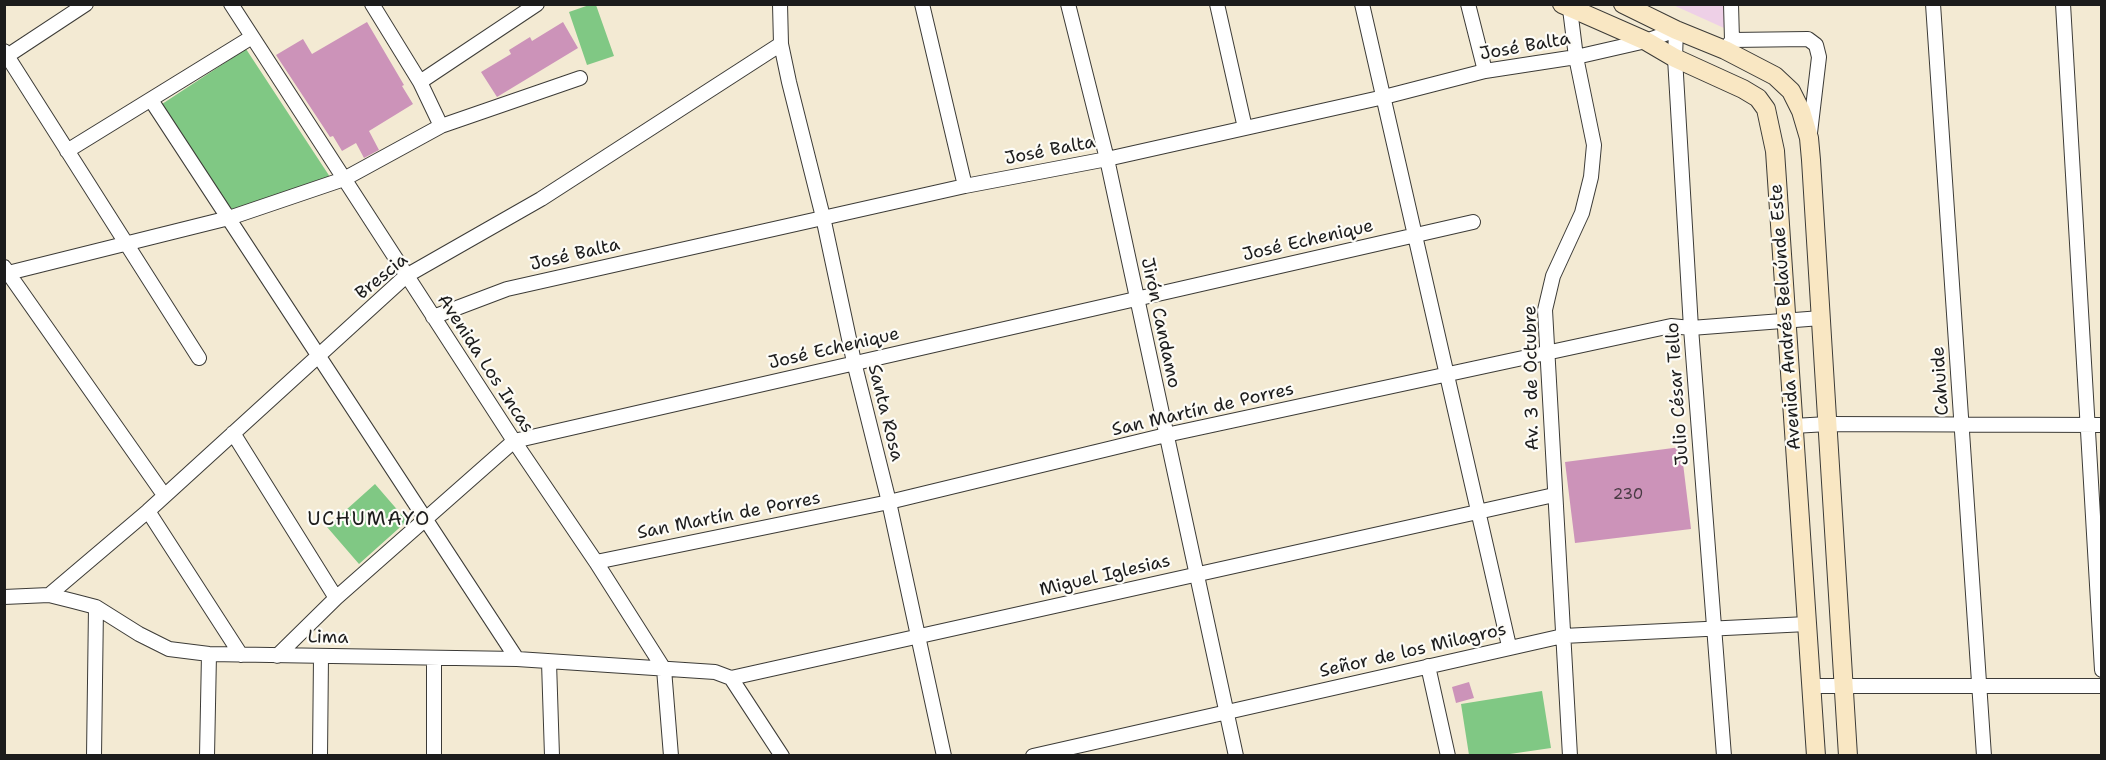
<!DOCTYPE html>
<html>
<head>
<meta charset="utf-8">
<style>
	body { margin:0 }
	#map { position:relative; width:2106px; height:760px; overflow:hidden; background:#f3ead3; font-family:"Shantell Sans",sans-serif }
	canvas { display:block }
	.frame { position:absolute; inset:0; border:6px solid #1c1c1c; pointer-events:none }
</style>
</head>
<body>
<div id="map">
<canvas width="2106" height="760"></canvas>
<div class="frame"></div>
</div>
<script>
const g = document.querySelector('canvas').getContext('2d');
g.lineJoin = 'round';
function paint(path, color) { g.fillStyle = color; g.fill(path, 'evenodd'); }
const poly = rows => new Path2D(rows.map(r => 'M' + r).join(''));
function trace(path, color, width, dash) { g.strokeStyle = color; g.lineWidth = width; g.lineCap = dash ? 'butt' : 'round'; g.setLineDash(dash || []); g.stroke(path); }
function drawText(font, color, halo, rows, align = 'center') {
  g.font = font + ' "Shantell Sans",sans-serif'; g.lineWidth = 4.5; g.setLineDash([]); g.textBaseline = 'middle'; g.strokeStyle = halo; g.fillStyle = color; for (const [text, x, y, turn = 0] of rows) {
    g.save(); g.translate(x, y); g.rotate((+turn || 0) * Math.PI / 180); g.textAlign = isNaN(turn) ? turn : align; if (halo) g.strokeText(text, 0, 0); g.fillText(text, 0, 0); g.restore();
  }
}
paint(poly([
	[1673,5,1724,5,1724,28]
]), '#eed0e7');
paint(poly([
	[592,4,596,5,614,56,587,65,569,12],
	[246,49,332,180,233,215,159,106],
	[375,484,407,521,359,564,327,527],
	[1542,691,1551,748,1503,755,1469,755,1461,704]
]), '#80c884');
paint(poly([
	[367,22,404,85,402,86,413,104,369,131,379,150,364,158,356,143,342,151,333,136,330,137,276,55,303,39,312,54],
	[563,22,578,48,497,97,481,72,511,54,509,50,530,37,532,41],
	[1681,447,1691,529,1575,543,1565,462],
	[1469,682,1474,698,1456,703,1452,687]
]), '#cc93b9');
const street = poly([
	[231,4,514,441,596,562,664,669,671,756],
	[372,4,420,82,441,126],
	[780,4,781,44,789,82,823,217,854,362,889,502,944,756],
	[922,4,965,186],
	[1068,4,1107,159,1236,756],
	[1217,4,1245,128],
	[1362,4,1509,646],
	[1468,4,1485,71],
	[1731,4,1732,40],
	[1933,4,1984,756],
	[2063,4,2102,670],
	[1725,50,1732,40,1808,39,1816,45,1819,57,1810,133],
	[4,51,199,358],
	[4,58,86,4],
	[420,82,537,4],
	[151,100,517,659],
	[67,151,252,37],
	[4,267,164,495],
	[4,274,229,218,344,179,441,126,580,78],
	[433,317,507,289,965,186,1107,159,1384,97,1485,71,1576,57,1646,41,1676,30,1675,58,1691,328,1724,756],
	[1793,426,1828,424,2102,425],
	[233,433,336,598],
	[148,511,241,655],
	[596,562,889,502,1166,435,1671,326,1691,328,1821,318],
	[49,595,148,511,406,276,541,199,781,44],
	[4,597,49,595,73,601,96,607,139,634,169,649,209,654,517,659,715,672,731,678,1554,495],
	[277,656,336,598,514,441,1473,222],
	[549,662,552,756],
	[1428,666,1448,756],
	[731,678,782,756],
	[1811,686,2102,686],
	[94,756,96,607],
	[207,756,209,654],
	[320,756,321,656],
	[434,756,434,658],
	[1033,756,1563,636,1807,624],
	[1570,756,1545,310,1553,276,1582,213,1591,177,1594,145,1576,57,1570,9]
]);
const secondary = poly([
	[1562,4,1646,41,1675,58,1743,89,1758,98,1766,109,1775,151,1816,756],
	[1623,4,1676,30,1725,50,1775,76,1791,91,1801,111,1809,138,1811,160,1848,756]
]);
trace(street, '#3c3b37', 16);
trace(secondary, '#3c3b37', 20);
trace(street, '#fff', 14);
trace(secondary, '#f9e7c3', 18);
drawText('15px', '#483a43', null, [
	["230",1628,495]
]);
drawText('18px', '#1c1c1c', '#fdfcf7', [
	["José Balta",1525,47,-10],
	["José Balta",1050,151,-11],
	["José Echenique",1308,241,-13],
	["José Balta",575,255,-13],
	["Brescia",382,277,-39],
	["Avenida Andrés Belaúnde Este",1786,317,-94],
	["Jirón Candamo",1160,323,78],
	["José Echenique",834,349,-13],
	["Avenida Los Incas",485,364,57],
	["Av. 3 de Octubre",1532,378,-91],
	["Cahuide",1941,381,-94],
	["Julio César Tello",1678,394,-94],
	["San Martín de Porres",1203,410,-13],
	["Santa Rosa",885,413,76],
	["San Martín de Porres",729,516,-11],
	["Miguel Iglesias",1105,576,-13],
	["Lima",328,638,1],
	["Señor de los Milagros",1413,651,-13]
]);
g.letterSpacing = '1.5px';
drawText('20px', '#1c1c1c', '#fdfcf7', [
	["UCHUMAYO",369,520]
]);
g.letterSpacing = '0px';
</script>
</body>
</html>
